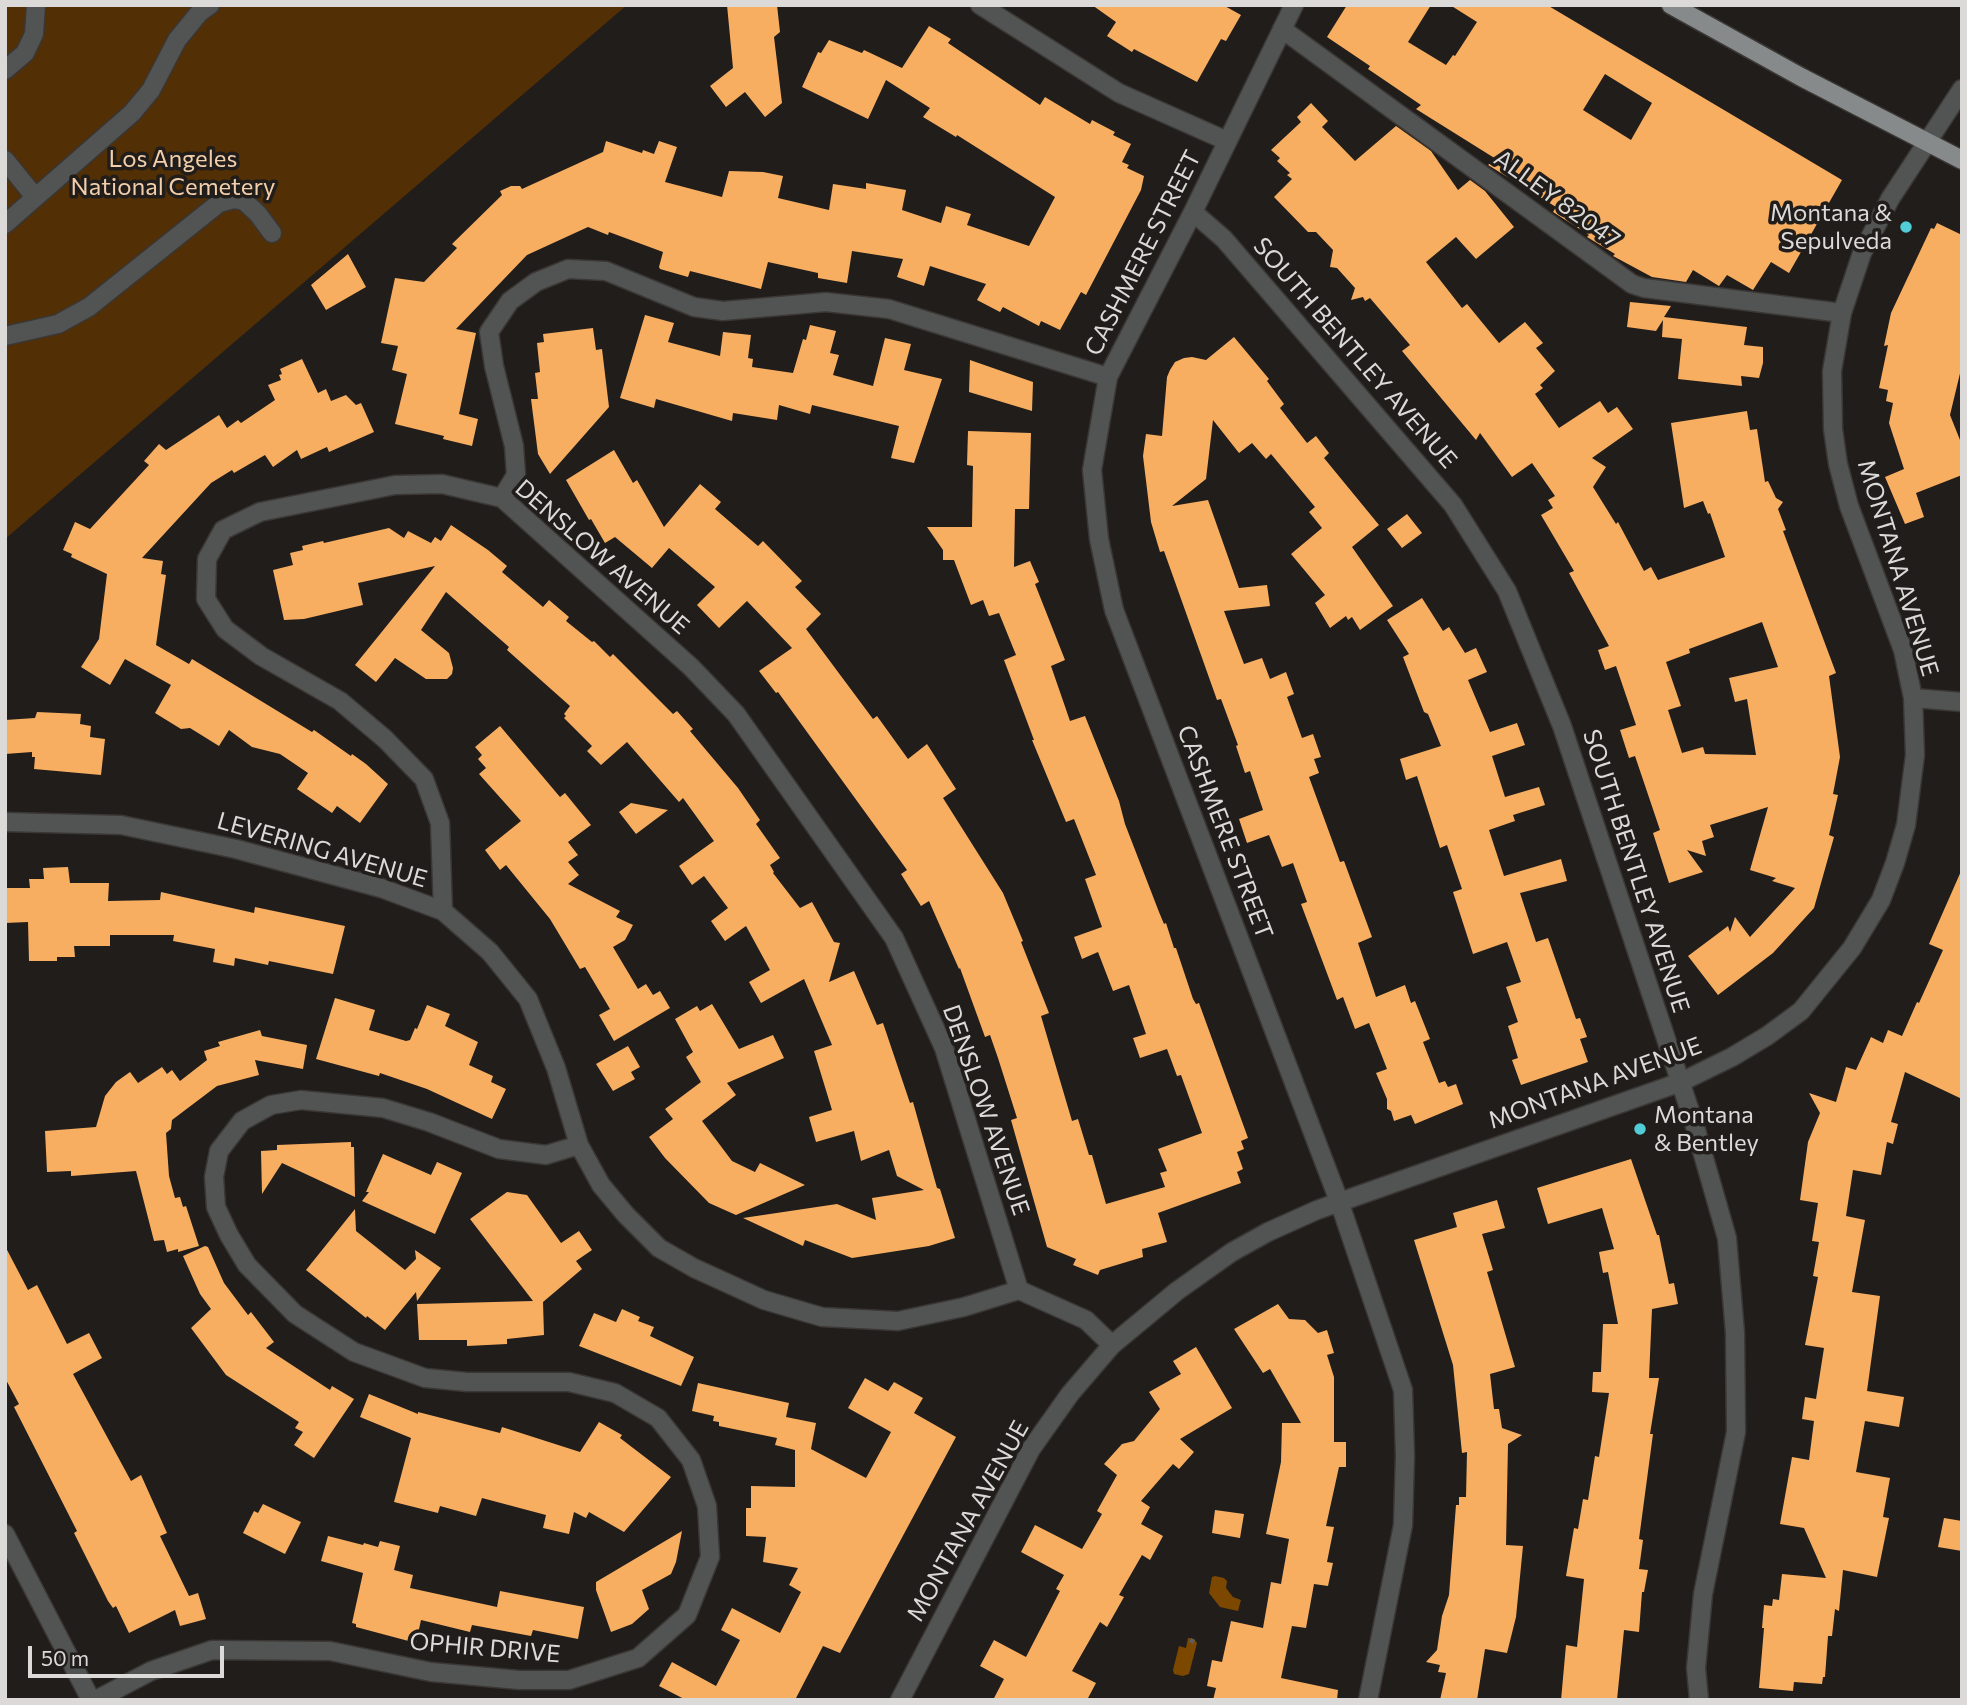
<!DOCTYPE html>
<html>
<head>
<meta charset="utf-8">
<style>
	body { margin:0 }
	#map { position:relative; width:1967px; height:1705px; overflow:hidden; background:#201d1b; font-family:Commissioner,sans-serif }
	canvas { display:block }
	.frame { position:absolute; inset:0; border:7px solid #dbdad8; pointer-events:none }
	.scale { position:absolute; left:28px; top:1646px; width:196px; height:32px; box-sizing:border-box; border:4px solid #dbdad8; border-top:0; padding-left:9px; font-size:21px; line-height:24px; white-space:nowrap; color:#dbdad8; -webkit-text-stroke:5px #201d1b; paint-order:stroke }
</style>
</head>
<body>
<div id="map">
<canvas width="1967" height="1705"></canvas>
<div class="frame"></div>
<div class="scale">50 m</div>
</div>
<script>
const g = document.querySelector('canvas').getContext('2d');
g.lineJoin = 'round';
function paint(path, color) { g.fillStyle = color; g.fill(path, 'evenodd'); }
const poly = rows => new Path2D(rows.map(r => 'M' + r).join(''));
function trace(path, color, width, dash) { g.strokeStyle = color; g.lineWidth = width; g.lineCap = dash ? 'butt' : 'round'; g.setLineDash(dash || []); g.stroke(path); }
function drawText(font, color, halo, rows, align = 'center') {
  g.font = font + ' Commissioner,sans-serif'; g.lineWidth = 7; g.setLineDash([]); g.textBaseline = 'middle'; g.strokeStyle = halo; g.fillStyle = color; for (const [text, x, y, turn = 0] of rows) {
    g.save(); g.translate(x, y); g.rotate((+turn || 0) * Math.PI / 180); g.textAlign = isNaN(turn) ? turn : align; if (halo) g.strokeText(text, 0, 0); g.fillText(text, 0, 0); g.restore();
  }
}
paint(poly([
	[5,5,627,5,5,539]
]), '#522f04');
paint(poly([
	[1215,1576,1224,1578,1227,1581,1226,1588,1233,1597,1241,1600,1238,1611,1220,1607,1209,1593,1212,1577],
	[1188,1638,1194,1639,1197,1643,1189,1674,1183,1676,1174,1674,1173,1670,1179,1646,1186,1648]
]), '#7c4800');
paint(poly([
	[727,5,777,5,780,32,774,37,782,103,765,117,745,92,726,107,710,86,733,68],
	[1092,5,1223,5,1241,15,1226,41,1221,39,1197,82,1134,49,1132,52,1107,36,1116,22],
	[1347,5,1431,5,1408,42,1446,65,1453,55,1455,56,1477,22,1450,5,1547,5,1842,180,1789,273,1771,262,1753,290,1727,275,1719,286,1693,270,1686,282,1652,277,1613,256,1615,254,1587,237,1589,235,1553,212,1556,207,1488,165,1496,159,1416,109,1421,105,1368,69,1370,66,1327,37],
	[1605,74,1652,103,1631,140,1583,110],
	[929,26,951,39,948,43,1040,105,1045,97,1090,124,1092,120,1115,132,1113,135,1131,144,1122,162,1129,165,1127,168,1144,176,1141,190,1086,295,1081,292,1060,330,1041,321,1039,326,1003,307,1000,312,977,300,986,284,930,266,924,286,897,277,903,259,852,251,847,283,818,278,818,273,768,262,761,289,690,271,688,277,660,269,659,267,663,252,609,232,608,235,588,227,527,255,456,329,476,333,459,414,478,419,472,446,443,439,444,436,395,424,407,374,392,370,398,346,381,343,395,278,424,282,457,248,452,244,502,195,500,191,511,186,520,186,522,189,603,152,606,141,642,153,643,150,654,154,659,141,677,147,665,182,722,197,729,171,763,172,783,176,778,198,829,210,833,184,866,189,866,183,906,190,902,210,941,223,946,206,971,214,967,225,1029,246,1055,197,957,135,956,137,923,117,930,108,886,80,868,119,802,87,818,52,821,53,829,40,862,53,864,50,902,68],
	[1311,103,1328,121,1322,127,1355,161,1396,126,1431,151,1458,190,1470,180,1485,191,1514,227,1476,259,1456,237,1426,262,1462,308,1467,304,1499,343,1525,322,1543,343,1536,348,1555,371,1540,385,1543,388,1535,394,1559,428,1600,401,1608,413,1617,407,1633,429,1592,458,1606,467,1593,487,1616,524,1618,522,1644,571,1651,567,1658,580,1725,557,1710,513,1708,514,1703,501,1684,508,1671,423,1747,411,1750,430,1757,429,1765,482,1768,481,1776,498,1783,502,1778,509,1786,530,1783,531,1836,673,1829,676,1840,757,1833,794,1838,795,1829,835,1834,837,1814,908,1773,953,1718,995,1688,956,1728,926,1730,932,1735,917,1750,937,1795,888,1772,881,1776,878,1750,870,1768,807,1710,825,1714,837,1702,841,1706,856,1687,850,1703,872,1669,883,1653,833,1660,830,1635,756,1629,758,1620,730,1636,725,1616,666,1605,670,1598,650,1609,646,1569,573,1574,571,1541,515,1553,508,1548,500,1555,496,1532,463,1512,477,1480,433,1476,440,1402,351,1410,345,1370,298,1365,301,1363,297,1351,300,1355,288,1337,268,1330,267,1333,250,1316,232,1308,232,1274,197,1292,179,1287,175,1290,173,1277,161,1280,158,1271,150,1301,122,1297,117],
	[1762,622,1778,667,1729,678,1735,702,1747,699,1756,755,1705,754,1703,747,1682,753,1668,710,1681,706,1666,662,1690,653,1689,649],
	[1937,223,1962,235,1962,365,1950,415,1962,445,1962,475,1916,493,1924,517,1905,524,1885,477,1904,469,1889,423,1893,403,1886,401,1888,390,1879,388,1888,345,1884,346,1891,313,1931,228,1934,229],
	[348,254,366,287,326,310,311,285],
	[1630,302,1671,306,1664,317,1747,327,1744,345,1763,347,1763,363,1759,378,1741,376,1742,386,1678,379,1682,339,1662,337,1663,320,1656,331,1627,327],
	[645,315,674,323,668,342,720,356,723,332,751,335,748,358,753,359,752,367,793,373,803,339,806,340,810,325,836,331,830,353,839,355,833,375,873,386,885,338,911,344,904,370,942,379,914,463,891,458,899,426,812,405,810,414,779,405,777,420,733,413,732,421,656,399,654,408,620,398],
	[593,328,596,350,602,349,609,407,550,474,538,454,531,399,538,399,535,373,540,372,537,343,544,342,543,334],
	[1234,337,1269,379,1267,381,1284,404,1280,408,1307,443,1316,436,1329,453,1324,458,1379,525,1352,547,1393,606,1360,630,1352,617,1348,620,1346,616,1330,628,1315,603,1325,595,1291,554,1322,528,1309,512,1315,507,1271,454,1266,459,1252,443,1239,453,1213,420,1206,479,1172,506,1208,500,1239,588,1267,585,1270,606,1224,611,1244,664,1262,658,1270,679,1286,672,1294,694,1287,697,1302,738,1313,734,1321,757,1314,759,1319,773,1309,777,1340,862,1344,861,1372,937,1358,943,1376,997,1405,985,1411,1003,1415,1001,1430,1039,1423,1042,1439,1083,1445,1081,1448,1087,1456,1084,1463,1104,1415,1124,1411,1115,1394,1121,1391,1111,1387,1109,1387,1099,1376,1073,1387,1069,1369,1023,1355,1029,1343,997,1337,1000,1301,904,1307,902,1293,863,1282,867,1269,835,1247,843,1239,819,1263,810,1250,771,1245,773,1236,746,1238,745,1221,699,1217,700,1164,551,1160,552,1151,522,1143,456,1146,434,1162,436,1167,377,1170,370,1175,362,1184,358,1192,357,1206,360],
	[302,359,318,393,326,389,331,401,346,395,356,405,361,403,374,432,329,452,327,447,301,459,297,450,273,467,265,455,234,473,232,470,211,483,142,558,163,561,161,574,166,575,156,645,189,664,192,659,312,732,314,730,351,756,352,754,366,764,388,784,360,823,337,806,332,813,297,789,308,773,280,754,252,747,229,730,219,746,190,728,181,729,155,713,171,685,125,659,110,685,81,667,99,639,107,574,71,557,72,554,63,550,75,522,90,529,149,465,144,461,159,444,166,450,219,415,227,428,238,420,241,423,275,400,268,385,281,380,279,375,282,374,280,369],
	[970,360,1033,382,1032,411,969,392],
	[968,431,1031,433,1029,509,1015,509,1014,567,1030,561,1039,582,1035,584,1065,660,1051,666,1070,721,1085,716,1119,801,1125,824,1159,912,1164,924,1166,923,1174,948,1176,948,1193,999,1196,1004,1199,1003,1248,1138,1241,1141,1244,1149,1237,1152,1243,1169,1237,1172,1241,1183,1158,1213,1167,1242,1142,1249,1143,1257,1100,1270,1098,1275,1073,1265,1076,1259,1047,1247,1011,1120,1017,1118,998,1058,990,1035,985,1037,960,968,959,969,929,901,921,906,901,874,907,870,778,692,776,693,759,671,792,648,747,601,719,628,697,605,715,587,669,548,652,568,615,537,605,543,591,519,589,520,566,480,614,450,633,483,637,480,664,527,700,484,721,502,715,509,758,546,763,541,802,581,795,587,821,614,806,629,873,719,877,716,908,759,927,744,956,789,943,798,1003,893,1023,941,1021,942,1049,1013,1041,1016,1072,1121,1078,1119,1089,1155,1092,1155,1106,1204,1165,1187,1160,1173,1167,1171,1158,1149,1202,1133,1181,1075,1177,1076,1167,1049,1140,1058,1133,1038,1146,1034,1129,985,1113,991,1098,952,1082,959,1074,937,1102,927,1085,879,1096,875,1074,819,1066,822,1032,740,1034,740,1004,660,1016,655,999,613,989,616,983,600,971,605,954,560,943,560,943,550,927,527,972,527,973,466,967,465],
	[1407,514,1422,533,1402,548,1387,529],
	[451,525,488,550,507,566,502,572,543,607,549,600,569,617,566,621,592,642,594,641,610,657,613,654,673,714,677,711,693,729,690,731,738,788,760,820,756,824,780,858,770,865,774,872,773,873,800,908,812,902,834,942,840,943,829,982,854,971,877,1025,883,1023,910,1103,913,1102,937,1188,940,1189,955,1238,929,1246,852,1258,805,1240,803,1246,743,1218,837,1204,876,1220,872,1198,924,1190,897,1176,889,1150,861,1161,854,1131,816,1142,809,1117,832,1110,814,1051,832,1045,804,979,761,1003,749,982,770,970,746,926,725,941,711,921,728,908,704,876,692,885,679,866,714,841,683,798,679,802,627,742,601,765,587,751,592,746,564,718,566,716,564,714,570,706,507,650,509,647,446,592,421,630,449,653,453,668,452,674,447,679,426,679,395,658,376,682,355,665,435,566,358,583,363,605,304,619,284,620,273,570,293,565,290,553,303,550,302,546,323,541,324,543,389,528,404,538,408,531,431,543,435,537,441,541],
	[1422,598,1443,631,1449,627,1465,653,1476,648,1487,672,1468,680,1490,732,1517,723,1525,745,1492,756,1505,797,1539,787,1545,805,1513,815,1515,821,1489,830,1504,876,1561,859,1567,881,1520,893,1536,942,1548,938,1576,1019,1580,1018,1587,1037,1580,1039,1588,1062,1521,1085,1512,1060,1518,1058,1508,1026,1518,1022,1506,987,1521,982,1507,942,1473,954,1453,892,1462,889,1447,845,1440,848,1417,776,1406,780,1400,759,1441,746,1428,714,1424,712,1403,657,1409,654,1387,620],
	[37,712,81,714,80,724,91,726,90,737,105,739,101,775,34,769,35,757,32,757,32,752,5,754,5,720,35,718],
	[500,726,560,797,565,793,591,825,568,842,578,855,568,862,579,875,568,884,620,911,616,917,633,925,625,940,613,947,638,989,646,984,653,995,660,991,670,1008,614,1041,599,1015,610,1009,585,967,580,969,550,919,506,865,500,870,485,850,521,821,479,774,486,768,478,759,482,755,475,747],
	[631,803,668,810,636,834,619,812],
	[68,867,70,883,109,883,108,901,160,900,161,892,254,913,255,907,345,926,333,974,269,961,268,965,235,958,234,966,213,962,215,949,173,941,174,935,110,935,110,946,74,946,75,957,57,957,57,961,29,961,28,922,5,923,5,888,30,888,29,879,44,879,43,868],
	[1962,869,1962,1099,1905,1072,1891,1122,1898,1124,1893,1144,1887,1142,1881,1175,1853,1170,1846,1216,1865,1220,1852,1292,1880,1296,1867,1391,1904,1397,1899,1427,1865,1421,1856,1472,1890,1478,1883,1517,1889,1518,1877,1577,1843,1570,1839,1611,1835,1609,1832,1636,1828,1636,1825,1677,1823,1677,1822,1684,1794,1682,1793,1691,1759,1688,1764,1628,1762,1628,1764,1605,1772,1606,1773,1599,1779,1600,1782,1574,1826,1578,1804,1528,1780,1524,1792,1457,1809,1460,1814,1421,1802,1419,1805,1397,1816,1399,1824,1348,1805,1345,1818,1277,1813,1276,1819,1242,1812,1241,1818,1203,1800,1200,1808,1142,1820,1113,1809,1093,1836,1102,1846,1067,1856,1070,1871,1037,1883,1043,1888,1030,1902,1036,1917,1002,1919,1003,1943,950,1929,944],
	[335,998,375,1010,369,1030,406,1041,410,1040,415,1028,417,1029,427,1005,450,1014,445,1026,478,1042,469,1065,493,1076,491,1082,506,1089,492,1119,427,1089,380,1073,379,1076,316,1059],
	[712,1004,739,1049,773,1035,784,1058,727,1083,736,1095,702,1121,732,1161,755,1172,760,1163,805,1185,736,1215,709,1203,665,1158,649,1137,673,1119,665,1109,701,1082,686,1057,693,1052,675,1019,697,1006,700,1011],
	[260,1030,262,1036,307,1045,303,1069,255,1060,259,1075,217,1086,172,1120,171,1129,166,1133,169,1176,175,1198,180,1197,183,1207,186,1206,199,1246,178,1252,178,1249,167,1252,164,1240,154,1241,136,1171,71,1176,71,1171,47,1172,45,1131,96,1127,105,1096,116,1082,130,1072,138,1083,162,1067,167,1074,172,1070,180,1081,207,1060,204,1051,220,1046,218,1042],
	[628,1046,640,1067,631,1072,635,1079,613,1091,596,1064],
	[351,1142,351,1147,354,1147,355,1197,282,1163,262,1194,261,1151,277,1150,277,1145],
	[383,1154,431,1175,437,1162,462,1173,435,1234,362,1201,369,1192,366,1192],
	[1631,1159,1657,1235,1659,1235,1669,1284,1674,1283,1678,1304,1652,1309,1649,1378,1659,1378,1650,1434,1653,1434,1639,1539,1643,1540,1639,1569,1648,1570,1644,1592,1642,1592,1639,1632,1624,1630,1617,1700,1561,1700,1566,1645,1577,1647,1584,1579,1566,1576,1574,1528,1578,1529,1583,1499,1588,1500,1595,1456,1599,1457,1609,1393,1592,1392,1593,1372,1601,1372,1603,1324,1618,1324,1608,1272,1603,1273,1599,1252,1614,1249,1602,1208,1548,1224,1537,1188],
	[507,1192,527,1195,561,1243,579,1231,592,1250,576,1261,582,1269,543,1302,544,1335,507,1339,507,1344,467,1346,467,1340,419,1340,417,1304,533,1301,470,1219],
	[1497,1200,1505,1228,1482,1234,1493,1270,1487,1272,1515,1367,1490,1374,1494,1409,1499,1409,1502,1428,1522,1435,1508,1444,1506,1545,1523,1546,1516,1617,1507,1653,1485,1649,1477,1700,1440,1700,1446,1673,1438,1672,1440,1665,1426,1662,1437,1650,1442,1616,1449,1595,1456,1505,1459,1505,1459,1497,1466,1497,1467,1452,1462,1453,1453,1365,1414,1240,1457,1227,1453,1213],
	[355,1209,356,1231,405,1270,416,1259,415,1250,441,1268,417,1301,416,1292,385,1330,367,1316,366,1318,306,1270],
	[5,1246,28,1290,37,1285,67,1344,89,1333,102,1358,73,1374,131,1481,141,1475,167,1533,160,1536,189,1596,198,1593,206,1619,180,1626,175,1610,129,1633,116,1606,113,1608,108,1601,74,1533,77,1531,14,1407,19,1404,5,1378],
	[205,1246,208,1247,224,1283,248,1315,251,1312,274,1342,266,1348,330,1390,332,1386,354,1399,314,1458,294,1445,303,1432,295,1428,299,1422,226,1375,191,1328,211,1309,200,1294,183,1256],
	[1278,1304,1289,1319,1305,1320,1318,1333,1327,1330,1334,1353,1327,1355,1334,1377,1334,1442,1346,1442,1346,1467,1339,1467,1326,1526,1334,1527,1327,1562,1333,1563,1328,1586,1314,1584,1306,1628,1292,1626,1281,1678,1338,1690,1337,1700,1213,1700,1216,1688,1207,1686,1212,1660,1222,1662,1231,1621,1263,1628,1271,1582,1281,1584,1289,1539,1266,1534,1281,1462,1282,1423,1301,1423,1270,1369,1263,1373,1234,1329],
	[622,1309,640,1317,638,1321,654,1327,650,1336,694,1357,681,1386,579,1346,594,1313,616,1322],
	[1196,1347,1232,1408,1180,1439,1194,1452,1179,1469,1173,1464,1141,1501,1150,1507,1141,1524,1163,1536,1150,1560,1142,1555,1119,1595,1124,1597,1107,1627,1100,1622,1072,1671,1096,1683,1087,1700,993,1700,1004,1679,980,1666,994,1640,1026,1657,1060,1591,1056,1589,1064,1575,1021,1552,1035,1525,1082,1549,1102,1514,1097,1511,1117,1475,1104,1464,1122,1444,1134,1441,1160,1409,1149,1392,1181,1374,1173,1361],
	[865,1378,888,1391,894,1382,923,1398,914,1413,956,1437,840,1653,823,1646,795,1700,686,1700,659,1686,672,1662,716,1686,740,1640,721,1630,732,1608,780,1633,801,1592,789,1585,798,1568,763,1562,766,1537,746,1536,746,1508,751,1508,751,1486,795,1487,795,1450,775,1445,777,1438,719,1426,719,1422,713,1421,714,1416,692,1411,698,1383,789,1403,786,1417,816,1423,811,1449,866,1478,891,1432,848,1408],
	[369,1394,418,1414,418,1412,500,1433,502,1427,580,1452,599,1422,622,1435,620,1438,671,1477,624,1532,589,1512,586,1518,574,1512,569,1534,543,1528,546,1515,482,1498,476,1516,440,1506,438,1513,394,1502,411,1438,360,1417],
	[263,1504,301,1522,285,1554,243,1533,254,1511,258,1513],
	[1215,1510,1244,1514,1240,1538,1212,1533],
	[1944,1518,1962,1521,1962,1551,1938,1547],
	[682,1531,676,1562,671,1574,642,1590,649,1609,632,1624,611,1632,596,1590,596,1582],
	[328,1536,363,1545,364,1543,378,1547,380,1541,400,1546,394,1570,413,1575,410,1588,497,1607,500,1591,584,1607,578,1639,533,1630,531,1636,472,1625,470,1632,421,1620,416,1643,356,1627,356,1624,352,1623,363,1573,321,1561]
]), '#f8ae61');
const minor = poly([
	[980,5,1119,93,1227,141],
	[1294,5,1193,212,1108,377,1092,470,1099,539,1114,610,1339,1201,1403,1390,1405,1456,1403,1525,1368,1700],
	[1282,29,1632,284,1644,288,1842,313],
	[5,70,25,53,34,34,36,5],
	[5,160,35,197],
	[1193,212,1224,239,1453,505,1507,591,1562,726,1694,1123,1727,1238,1735,1333,1736,1432,1703,1594,1696,1668,1699,1700],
	[5,224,132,113,151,90,177,40,199,13,210,5],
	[5,336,58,324,89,307,219,203,234,199,244,201,258,214,272,233],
	[502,498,516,475,514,446,494,366,489,332,510,301,536,282,568,269,606,271,694,307,723,311,826,302,889,309,1108,377],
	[1913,698,1962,702],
	[5,822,121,825,236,849,381,888,443,911,490,952,528,999,556,1068,579,1145,601,1185,626,1215,659,1248,694,1268,764,1300,822,1317,898,1321,964,1307,1019,1290,1086,1320,1112,1345],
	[443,911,440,823,424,779,385,739,340,701,261,656,225,629,206,599,207,559,223,530,260,512,395,485,442,484,502,498,691,667,736,714,894,938,944,1048,1019,1290],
	[5,1534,91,1700],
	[96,1700,151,1671,212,1650,330,1651,431,1672,519,1680,569,1680,638,1658,687,1615,710,1557,707,1506,691,1460,658,1418,615,1393,569,1382,467,1382,425,1378,354,1352,295,1314,247,1265,229,1235,216,1207,214,1177,219,1151,242,1121,271,1105,301,1100,383,1108,429,1122,499,1149,546,1155,579,1145],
	[900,1700,1031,1449,1070,1394,1112,1345,1177,1291,1232,1252,1268,1232,1317,1210,1681,1082,1732,1057,1767,1036,1801,1011,1852,948,1881,900,1895,863,1906,825,1915,755,1913,698,1903,650,1849,506,1838,464,1833,429,1832,371,1842,313,1862,253,1890,199,1962,89]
]);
const major = poly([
	[1671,5,1801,77,1962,160]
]);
trace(minor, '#3a3735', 21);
trace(major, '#3a3735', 21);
trace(poly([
	[1191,1643,1193,1639]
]), '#605e5c', 4.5, [5, 3.5]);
trace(minor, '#525454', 18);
trace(major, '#868a8b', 18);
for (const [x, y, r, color] of [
	[1906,227,7,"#52ccd6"],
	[1640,1129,7,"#52ccd6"]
]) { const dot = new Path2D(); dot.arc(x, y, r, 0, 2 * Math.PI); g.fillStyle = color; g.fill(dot); trace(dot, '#201d1b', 2.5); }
drawText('24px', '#f3ceaa', '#201d1b', [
	["Los Angeles",173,159],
	["National Cemetery",173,187]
]);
drawText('24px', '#dbdad8', '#201d1b', [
	["ALLEY 82047",1557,199,36],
	["CASHMERE STREET",1143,253,-63],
	["SOUTH BENTLEY AVENUE",1355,353,49],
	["DENSLOW AVENUE",602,557,41],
	["MONTANA AVENUE",1898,568,73],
	["CASHMERE STREET",1225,832,69],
	["LEVERING AVENUE",322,850,16],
	["SOUTH BENTLEY AVENUE",1636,871,72],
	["MONTANA AVENUE",1595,1083,-20],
	["DENSLOW AVENUE",986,1110,71],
	["MONTANA AVENUE",968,1521,-61],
	["OPHIR DRIVE",485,1648,5]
]);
drawText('24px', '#dbdad8', '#201d1b', [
	["Montana &",1892,213],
	["Sepulveda",1892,241],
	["Montana",1654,1115,"left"],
	["& Bentley",1654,1143,"left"]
], 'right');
</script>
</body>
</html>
